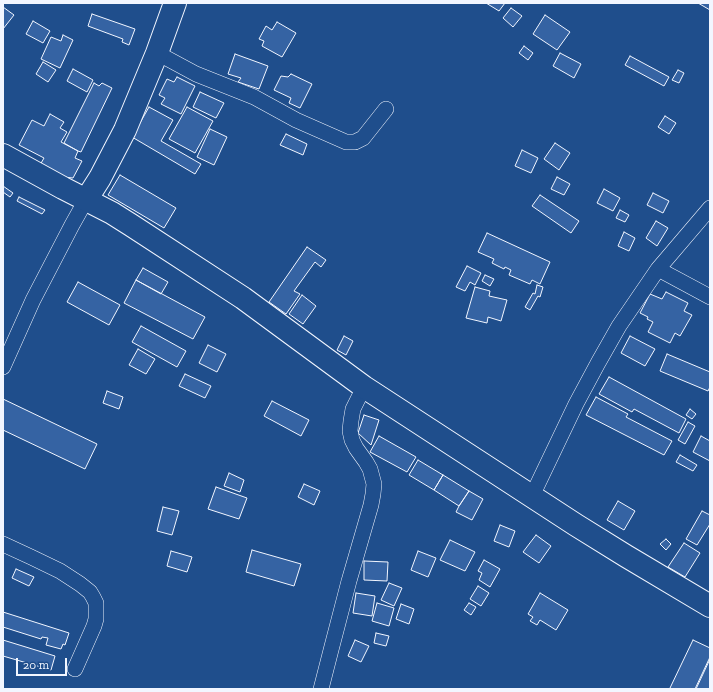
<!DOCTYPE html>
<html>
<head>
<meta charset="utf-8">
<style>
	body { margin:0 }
	#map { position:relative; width:713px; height:692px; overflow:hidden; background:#1f4e8c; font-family:"Zilla Slab",serif }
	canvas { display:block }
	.frame { position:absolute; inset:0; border:4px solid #f2f6ff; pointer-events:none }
	.scale { position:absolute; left:16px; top:658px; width:51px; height:18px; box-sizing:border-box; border:2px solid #f2f6ff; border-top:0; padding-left:5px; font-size:12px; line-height:14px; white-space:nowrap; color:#f2f6ff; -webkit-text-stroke:3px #1f4e8c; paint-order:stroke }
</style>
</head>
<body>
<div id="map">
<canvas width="713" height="692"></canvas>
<div class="frame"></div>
<div class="scale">20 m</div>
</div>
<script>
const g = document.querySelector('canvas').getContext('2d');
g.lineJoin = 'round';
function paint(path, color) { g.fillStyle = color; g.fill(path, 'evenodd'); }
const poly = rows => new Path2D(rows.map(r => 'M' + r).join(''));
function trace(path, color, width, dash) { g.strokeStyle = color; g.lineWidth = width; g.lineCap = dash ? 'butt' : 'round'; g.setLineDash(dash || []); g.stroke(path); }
const building = poly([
	[486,3,505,3,499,11,486,3],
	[698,3,710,3,710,10,698,3],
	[3,7,14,15,3,29,3,7],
	[511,8,522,16,513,27,503,18,511,8],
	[92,14,135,29,129,45,122,42,123,39,88,26,92,14],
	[545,15,570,32,557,50,533,34,545,15],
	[33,21,50,31,43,43,26,34,33,21],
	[277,22,296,33,282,57,262,46,264,41,259,39,266,26,272,30,277,22],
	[63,35,73,40,60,68,41,59,51,37,61,41,63,35],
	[524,46,533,53,528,60,519,53,524,46],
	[560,53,581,64,574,78,553,66,560,53],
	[235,54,268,66,259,89,238,82,241,78,228,74,235,54],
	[630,56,669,77,664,86,625,65,630,56],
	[43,62,56,70,48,82,36,74,43,62],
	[73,69,93,80,87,92,67,81,73,69],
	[678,70,684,73,679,83,672,80,678,70],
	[291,74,312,84,300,108,289,103,291,98,274,90,281,76,288,77,291,74],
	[177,77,195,86,181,114,161,104,165,98,159,95,167,79,174,82,177,77],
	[94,83,99,86,102,83,112,88,81,152,78,151,64,143,94,83],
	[200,92,224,103,216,118,193,107,200,92],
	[149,107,173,120,161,141,201,164,195,174,132,137,149,107],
	[187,107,213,121,195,153,169,139,187,107],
	[50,114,64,122,60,128,67,132,61,142,78,151,75,158,82,161,73,178,63,177,40,165,44,158,19,145,32,120,44,126,50,114],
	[665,116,676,123,669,134,658,127,665,116],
	[210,129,227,137,214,165,197,157,210,129],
	[286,134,307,144,303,155,280,145,286,134],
	[555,143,570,153,559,170,544,159,555,143],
	[522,150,538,158,531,173,515,166,522,150],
	[120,175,176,208,164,228,108,195,120,175],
	[557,177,570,184,564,195,551,189,557,177],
	[3,186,13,193,10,197,3,192,3,186],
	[604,189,620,198,613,211,597,203,604,189],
	[653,193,669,201,663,213,647,205,653,193],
	[540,195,579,221,571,233,532,206,540,195],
	[19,197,45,210,42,214,17,201,19,197],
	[620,210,629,215,625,222,616,218,620,210],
	[656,221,668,228,657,246,646,238,656,221],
	[624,232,635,238,629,251,618,246,624,232],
	[487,233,550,262,540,284,532,280,530,284,509,275,511,270,505,267,504,269,492,263,494,259,478,252,487,233],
	[307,247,326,260,321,267,315,262,294,291,300,294,286,314,269,302,307,247],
	[467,266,481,273,475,285,470,282,465,291,456,287,467,266],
	[143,268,168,282,161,294,136,280,143,268],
	[485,275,494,279,490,286,482,281,485,275],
	[136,280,205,317,193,339,124,303,136,280],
	[78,282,120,305,109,325,67,302,78,282],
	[537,285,543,287,540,297,538,296,530,310,525,307,533,293,535,294,537,285],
	[475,287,490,291,489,296,507,300,501,321,488,317,487,323,466,318,475,287],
	[666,292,688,303,684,311,692,315,680,336,675,333,670,343,648,332,653,322,647,319,648,317,640,313,650,294,662,299,666,292],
	[302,295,316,306,303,324,289,314,302,295],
	[141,326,186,351,177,367,132,342,141,326],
	[344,336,353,341,346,355,337,350,344,336],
	[630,336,655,349,645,366,621,353,630,336],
	[208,345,226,354,217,372,199,363,208,345],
	[138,349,155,359,146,374,129,365,138,349],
	[667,354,710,372,710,387,708,391,660,371,667,354],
	[185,374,211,386,205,398,179,386,185,374],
	[609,377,686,419,679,433,634,409,632,412,599,394,609,377],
	[107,391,123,397,119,409,103,403,107,391],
	[596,397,628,414,626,417,672,441,664,455,586,415,596,397],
	[3,399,97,444,85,469,3,430,3,399],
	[272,401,309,420,301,436,264,416,272,401],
	[690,409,696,414,692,419,686,415,690,409],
	[364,415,379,420,371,445,358,433,364,415],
	[688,422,695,426,685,444,678,440,688,422],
	[379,436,416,457,407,472,370,452,379,436],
	[701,436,710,441,710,461,693,452,701,436],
	[680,455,697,465,693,471,676,462,680,455],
	[418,460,443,475,434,490,409,475,418,460],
	[229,473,244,480,240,492,224,486,229,473],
	[443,475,469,491,459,506,434,490,443,475],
	[304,484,320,491,314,505,298,497,304,484],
	[216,487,247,498,239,519,208,509,216,487],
	[469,491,483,499,472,520,456,512,459,506,469,491],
	[618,501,635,511,624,530,607,520,618,501],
	[163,507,179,511,172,535,157,531,163,507],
	[702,511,710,515,710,524,697,545,686,539,702,511],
	[500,525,515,531,509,547,494,541,500,525],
	[536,535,551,546,539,563,523,552,536,535],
	[666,539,671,544,666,550,660,544,666,539],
	[450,540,475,552,465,571,440,560,450,540],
	[684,543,700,553,685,577,668,567,684,543],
	[252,550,301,564,294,586,246,572,252,550],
	[171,551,192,557,187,572,167,566,171,551],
	[418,551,436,558,428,577,411,570,418,551],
	[484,560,500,569,490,587,479,580,482,573,478,571,484,560],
	[364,561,388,562,387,581,364,580,364,561],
	[16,569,34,577,29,586,12,578,16,569],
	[389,583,402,588,394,606,381,600,389,583],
	[478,586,489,593,481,606,470,599,478,586],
	[356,593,375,596,372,616,353,613,356,593],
	[540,593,568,610,556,630,540,620,537,625,530,621,533,617,528,614,540,593],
	[377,603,394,608,389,626,372,621,377,603],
	[469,603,476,607,471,615,464,610,469,603],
	[401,604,414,609,409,624,396,619,401,604],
	[3,612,69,633,65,645,63,644,61,649,46,645,48,638,42,637,41,639,3,627,3,612],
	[376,633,389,636,386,646,374,643,376,633],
	[3,640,55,656,51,670,3,656,3,640],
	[355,640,369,646,361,662,348,656,355,640],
	[693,640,710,648,710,657,695,689,672,689,670,688,693,640],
	[710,659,710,689,696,689,710,659]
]);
paint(building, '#3563a3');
trace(building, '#f2f6ff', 1);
const street = poly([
	[157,53,196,74,254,97,296,120,346,142,355,142,363,138,386,109],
	[658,269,710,297],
	[3,367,33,300,72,225,86,200],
	[532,496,576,404,598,363,619,326,658,269,710,208],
	[3,544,31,557,60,571,80,584,90,592,93,597,96,603,96,619,94,626,75,669],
	[321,689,331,650,349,581,371,505,373,494,374,484,370,469,366,462,356,448,352,440,350,431,351,421,353,409,364,387]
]);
const secondary = poly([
	[3,155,63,188,112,213,131,225,243,298,364,387,576,525,626,556,710,606],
	[86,200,100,178,125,130,157,53,175,3]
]);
trace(street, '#f2f6ff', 16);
trace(secondary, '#f2f6ff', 24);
trace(street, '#1f4e8c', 15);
trace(secondary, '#1f4e8c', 22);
</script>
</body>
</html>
